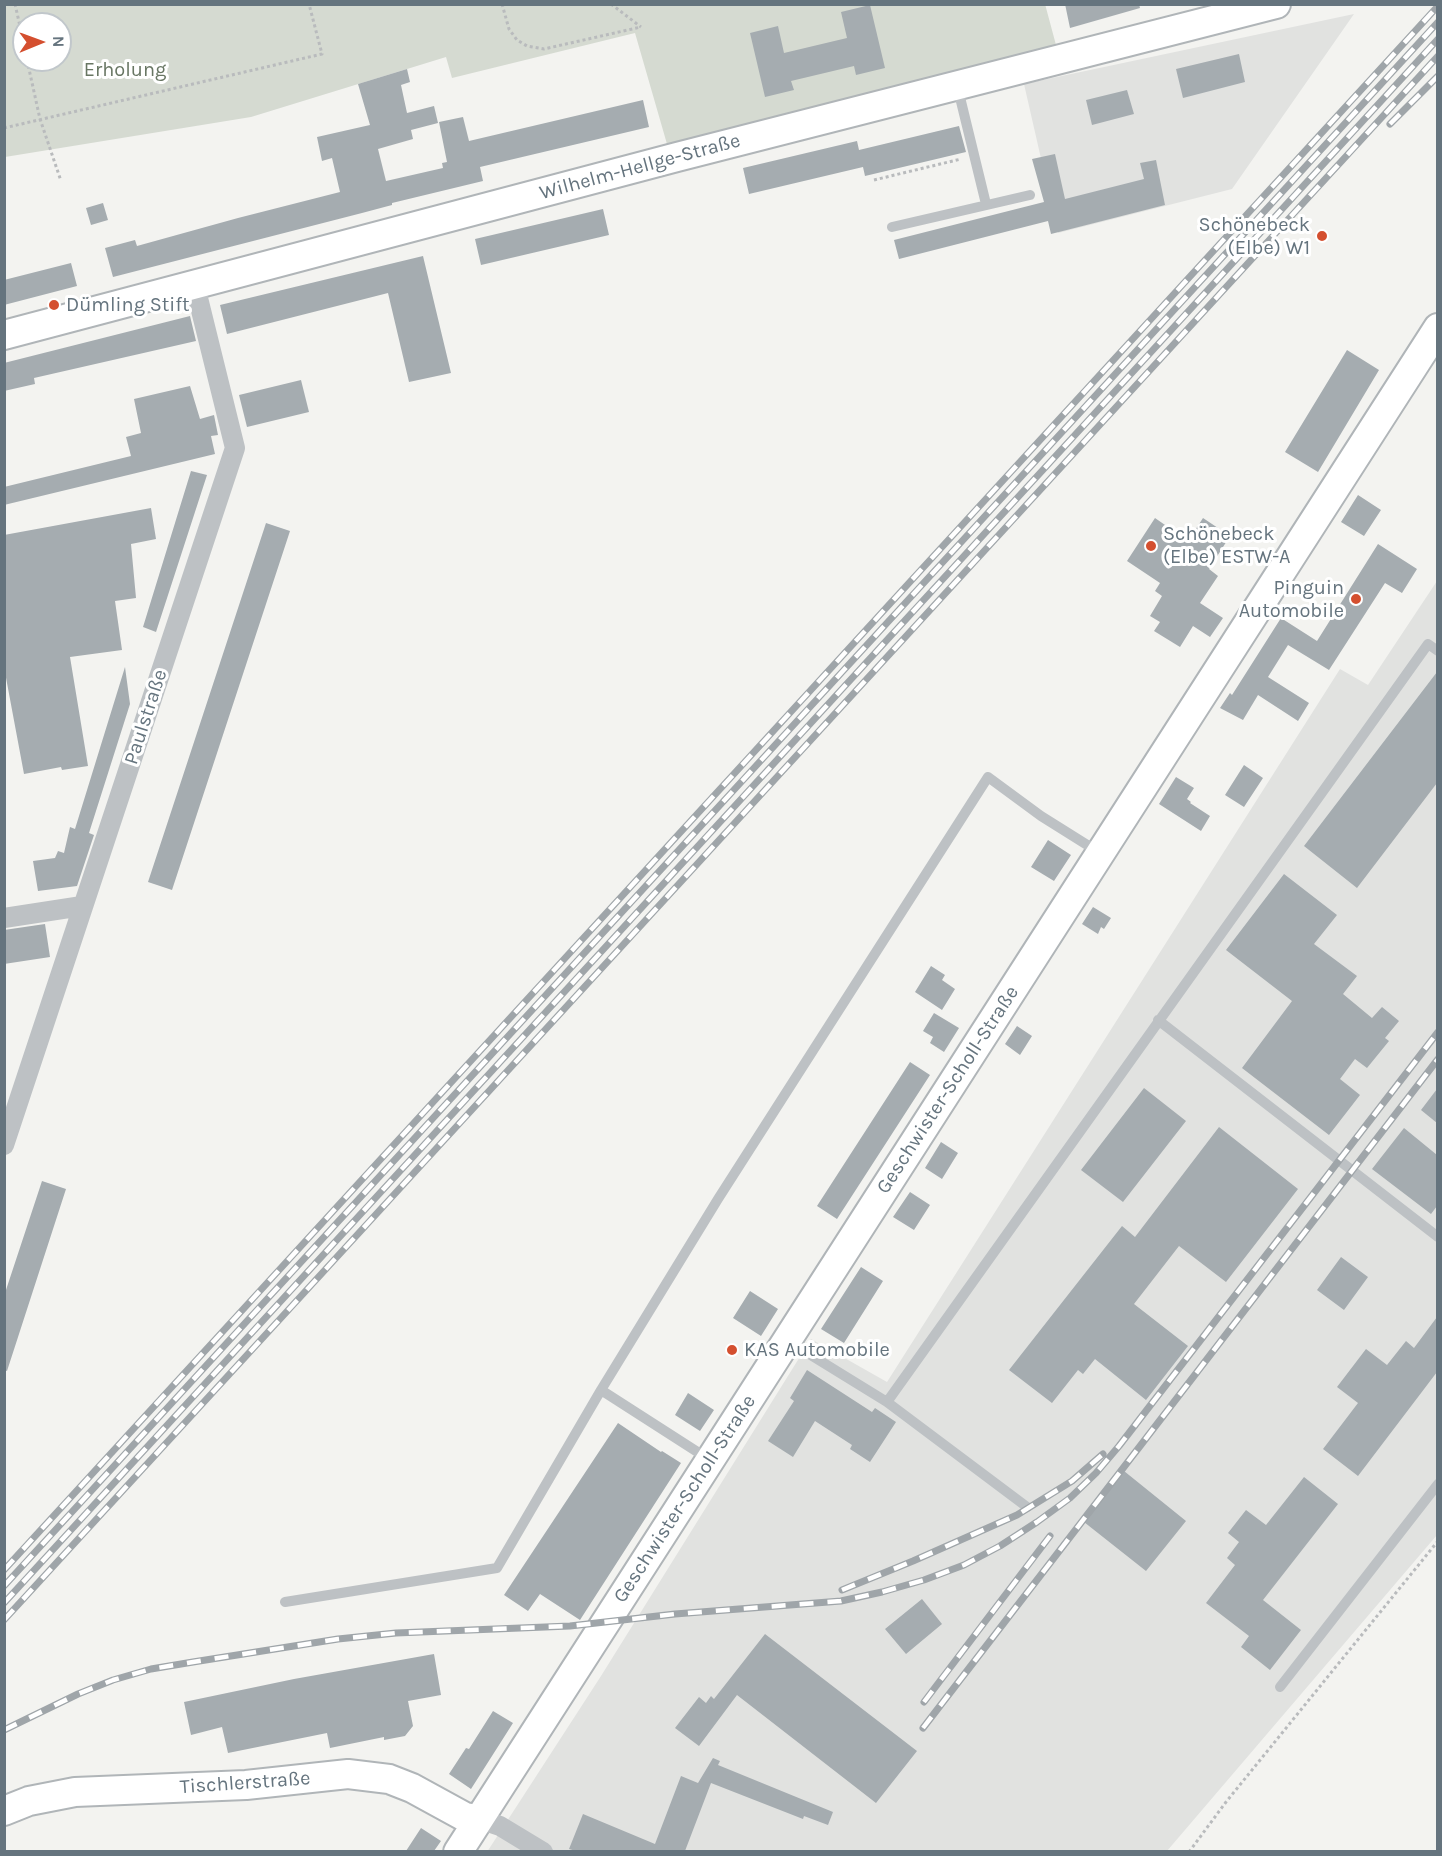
<!DOCTYPE html>
<html>
<head>
<meta charset="utf-8">
<style>
	body { margin:0 }
	#map { position:relative; width:1442px; height:1856px; overflow:hidden; background:#f3f3f0; font-family:Karla,sans-serif }
	canvas { display:block }
	.frame { position:absolute; inset:0; border:6px solid #65747e; pointer-events:none }
	.north { position:absolute; left:12px; top:12px; width:60px; height:60px; box-sizing:border-box; background:#fff; border:2px solid #c1c7cb; border-radius:50%; rotate:89deg; font-size:16px; font-weight:700; line-height:24px; text-align:center; color:#65747e }
	.north::after { content:''; display:block; margin:auto; width:21px; height:27px; background:#d44f2f; clip-path:polygon(50% 0,100% 100%,50% 72%,0 100%) }
</style>
</head>
<body>
<div id="map">
<canvas width="1442" height="1856"></canvas>
<div class="frame"></div>
<div class="north">N</div>
</div>
<script>
const g = document.querySelector('canvas').getContext('2d');
g.lineJoin = 'round';
function paint(path, color) { g.fillStyle = color; g.fill(path, 'evenodd'); }
const poly = rows => new Path2D(rows.map(r => 'M' + r).join(''));
function trace(path, color, width, dash) { g.strokeStyle = color; g.lineWidth = width; g.lineCap = dash ? 'butt' : 'round'; g.setLineDash(dash || []); g.stroke(path); }
function drawText(font, color, halo, rows, align = 'center') {
  g.font = font + ' Karla,sans-serif'; g.lineWidth = 6; g.setLineDash([]); g.textBaseline = 'middle'; g.strokeStyle = halo; g.fillStyle = color; for (const [text, x, y, turn = 0] of rows) {
    g.save(); g.translate(x, y); g.rotate((+turn || 0) * Math.PI / 180); g.textAlign = isNaN(turn) ? turn : align; if (halo) g.strokeText(text, 0, 0); g.fillText(text, 0, 0); g.restore();
  }
}
paint(poly([
	[1354,14,1232,189,1058,233,1024,84],
	[1437,581,1437,1535,1167,1851,487,1852,601,1676,811,1339,887,1382,1340,669,1368,685]
]), '#e1e2e0');
paint(poly([
	[1045,4,1056,45,669,151,635,33,452,78,446,57,251,117,5,157,5,5],
	[24,24,60,24,60,60,24,60]
]), '#d5dad1');
paint(poly([
	[1065,4,1139,4,1140,8,1070,28],
	[870,5,885,68,856,75,854,66,791,81,794,90,765,97,750,33,778,26,784,53,847,38,841,12],
	[1239,54,1245,82,1183,98,1176,69],
	[407,69,410,82,401,85,407,113,434,106,438,123,411,130,413,139,378,149,386,181,443,168,442,163,447,162,439,122,463,117,469,141,643,100,649,127,480,167,483,181,392,203,392,205,362,213,113,277,105,248,135,240,137,246,238,218,340,192,332,158,322,161,317,137,370,125,358,84],
	[1127,90,1134,114,1092,125,1086,100],
	[959,126,966,152,865,176,863,167,749,194,743,168,857,141,859,150],
	[1055,154,1065,199,1144,179,1140,163,1156,160,1165,205,1051,234,1048,221,899,259,894,240,1044,202,1032,159],
	[103,203,108,220,91,225,86,208],
	[603,209,609,235,481,265,475,239],
	[423,256,451,373,409,382,388,293,227,334,220,305],
	[71,263,77,286,4,305,4,280],
	[190,316,196,341,34,378,35,384,4,391,4,363],
	[1347,350,1379,370,1318,472,1285,452],
	[301,380,309,412,247,427,239,395],
	[190,386,200,419,214,415,218,435,211,436,215,454,4,505,4,487,131,456,126,437,141,433,134,399],
	[191,471,207,475,156,632,143,627],
	[1358,495,1381,510,1364,536,1341,522],
	[151,508,156,539,131,544,136,598,115,601,122,650,70,657,88,766,62,770,61,767,24,774,4,667,4,535],
	[1155,518,1188,541,1203,518,1230,536,1209,569,1218,576,1200,603,1223,618,1210,637,1193,626,1180,647,1154,631,1160,622,1150,616,1162,596,1155,591,1160,583,1127,561],
	[266,523,290,531,172,890,148,882],
	[1378,544,1417,569,1402,593,1385,583,1329,670,1288,645,1268,677,1309,703,1298,721,1258,695,1243,720,1220,708,1230,693,1232,695,1281,618,1317,641],
	[125,667,130,704,89,833,94,835,77,886,38,891,33,861,55,858,58,851,64,853,70,827,75,829],
	[1437,672,1437,783,1357,888,1304,846],
	[1244,765,1263,778,1244,807,1225,795],
	[1176,777,1194,788,1187,799,1191,802,1190,803,1210,816,1201,831,1159,804],
	[1048,840,1071,855,1054,881,1031,867],
	[1284,874,1337,915,1314,944,1357,976,1343,994,1372,1018,1382,1007,1399,1021,1385,1038,1389,1041,1367,1068,1355,1059,1340,1079,1360,1095,1329,1135,1242,1068,1292,1001,1226,950],
	[1093,907,1111,918,1104,929,1101,927,1098,934,1082,924],
	[45,924,50,957,4,964,4,930],
	[931,966,945,975,942,980,955,989,942,1010,915,992],
	[934,1013,959,1028,944,1052,930,1043,933,1037,923,1031],
	[1017,1026,1032,1036,1020,1055,1005,1044],
	[910,1062,930,1075,837,1219,817,1206],
	[1144,1088,1186,1121,1123,1202,1081,1170],
	[1437,1089,1437,1123,1421,1110],
	[1219,1127,1298,1189,1226,1282,1179,1246,1134,1304,1188,1346,1146,1400,1095,1359,1083,1374,1078,1370,1052,1403,1009,1370,1122,1226,1135,1237],
	[1404,1128,1437,1155,1437,1206,1431,1214,1372,1169],
	[941,1142,958,1153,942,1179,925,1168],
	[42,1181,66,1189,7,1371,4,1370,4,1296],
	[910,1192,930,1205,914,1230,893,1217],
	[1341,1257,1368,1277,1344,1310,1317,1290],
	[861,1267,883,1281,844,1343,821,1329],
	[750,1291,778,1309,761,1336,733,1318],
	[1437,1317,1437,1372,1358,1476,1323,1449,1358,1403,1337,1387,1366,1349,1387,1365,1406,1341,1414,1348],
	[807,1370,872,1412,875,1408,896,1422,870,1462,850,1449,852,1445,815,1421,793,1457,768,1441,794,1401,790,1398],
	[688,1393,714,1410,700,1431,675,1415],
	[618,1423,661,1452,662,1451,681,1463,580,1620,540,1594,528,1611,504,1595],
	[1124,1471,1186,1521,1146,1571,1084,1522],
	[1304,1477,1338,1504,1263,1600,1301,1630,1270,1670,1241,1647,1249,1636,1206,1603,1235,1565,1227,1558,1239,1542,1228,1533,1246,1510,1266,1525],
	[922,1599,942,1624,906,1654,885,1629],
	[765,1634,917,1751,876,1803,737,1695,699,1746,675,1728,699,1697,706,1703,711,1696,714,1699],
	[434,1654,441,1695,408,1701,413,1726,405,1736,384,1740,384,1737,330,1748,327,1733,228,1753,222,1727,191,1735,184,1702,294,1679],
	[493,1711,513,1723,471,1789,449,1774,466,1748,469,1749],
	[713,1758,720,1761,718,1765,833,1812,828,1825,804,1816,803,1819,711,1783,685,1851,576,1851,569,1849,583,1814,655,1844,681,1776,698,1783],
	[421,1828,441,1841,434,1851,406,1851]
]), '#a5acb0');
const secondary = poly([
	[4,335,677,157,1276,4],
	[4,1811,29,1801,75,1792,246,1785,348,1774,389,1779,412,1788,465,1817,479,1819],
	[458,1852,1438,328]
]);
trace(secondary, '#b0b5b8', 32);
trace(poly([
	[15,4,24,44],
	[502,4,509,29,517,40,527,46,544,49,641,27],
	[611,4,641,27],
	[27,60,40,119,61,181],
	[4,128,322,54,309,4],
	[874,180,961,159],
	[1189,1852,1226,1802,1438,1541]
]), '#b9bbbd', 3, [3, 3]);
trace(poly([
	[957,85,986,204],
	[892,227,1030,195],
	[1158,1020,1438,1237],
	[788,1341,887,1402,1027,1507],
	[601,1390,718,1199,988,777,1041,816,1100,853],
	[887,1402,1428,644,1438,651],
	[285,1602,497,1568,601,1390,710,1460],
	[1280,1687,1438,1484]
]), '#bdc1c4', 10);
trace(poly([
	[4,918,82,906],
	[4,1145,235,448,195,286],
	[479,1819,500,1826,543,1852]
]), '#bdc1c4', 20);
trace(secondary, '#fff', 28);
const rail = poly([
	[1390,124,1438,76],
	[4,1570,1438,6],
	[4,1586,1438,22],
	[842,1590,913,1561,1017,1515,1072,1481,1103,1454],
	[4,1603,1438,39],
	[4,1620,1438,56],
	[924,1702,1050,1536],
	[923,1728,1438,1059],
	[4,1730,78,1694,113,1680,151,1669,193,1662,338,1639,396,1633,570,1626,675,1614,841,1601,882,1592,924,1580,964,1565,1000,1546,1037,1522,1070,1498,1096,1473,1119,1446,1438,1032]
]);
trace(rail, '#9fa5a9', 7);
trace(rail, '#fff', 4.5, [14]);
for (const [x, y, r, color] of [
	[1322,236,6,"#d44f2f"],
	[54,305,6,"#d44f2f"],
	[1151,546,6,"#d44f2f"],
	[1356,599,6,"#d44f2f"],
	[732,1350,6,"#d44f2f"]
]) { const dot = new Path2D(); dot.arc(x, y, r, 0, 2 * Math.PI); g.fillStyle = color; g.fill(dot); trace(dot, '#fff', 2); }
drawText('20px', '#687663', '#fff', [
	["Erholung",125,70]
]);
drawText('20px', '#65747e', '#fff', [
	["Wilhelm-Hellge-Straße",640,167,-15],
	["Paulstraße",146,717,-72],
	["Geschwister-Scholl-Straße",948,1090,-57],
	["Geschwister-Scholl-Straße",685,1499,-57],
	["Tischlerstraße",245,1783,-4]
]);
drawText('20px', '#65747e', '#fff', [
	["Schönebeck",1310,225,"right"],
	["(Elbe) W1",1310,248,"right"],
	["Dümling Stift",66,305],
	["Schönebeck",1163,534],
	["(Elbe) ESTW-A",1163,557],
	["Pinguin",1344,588,"right"],
	["Automobile",1344,611,"right"],
	["KAS Automobile",744,1350]
], 'left');
</script>
</body>
</html>
